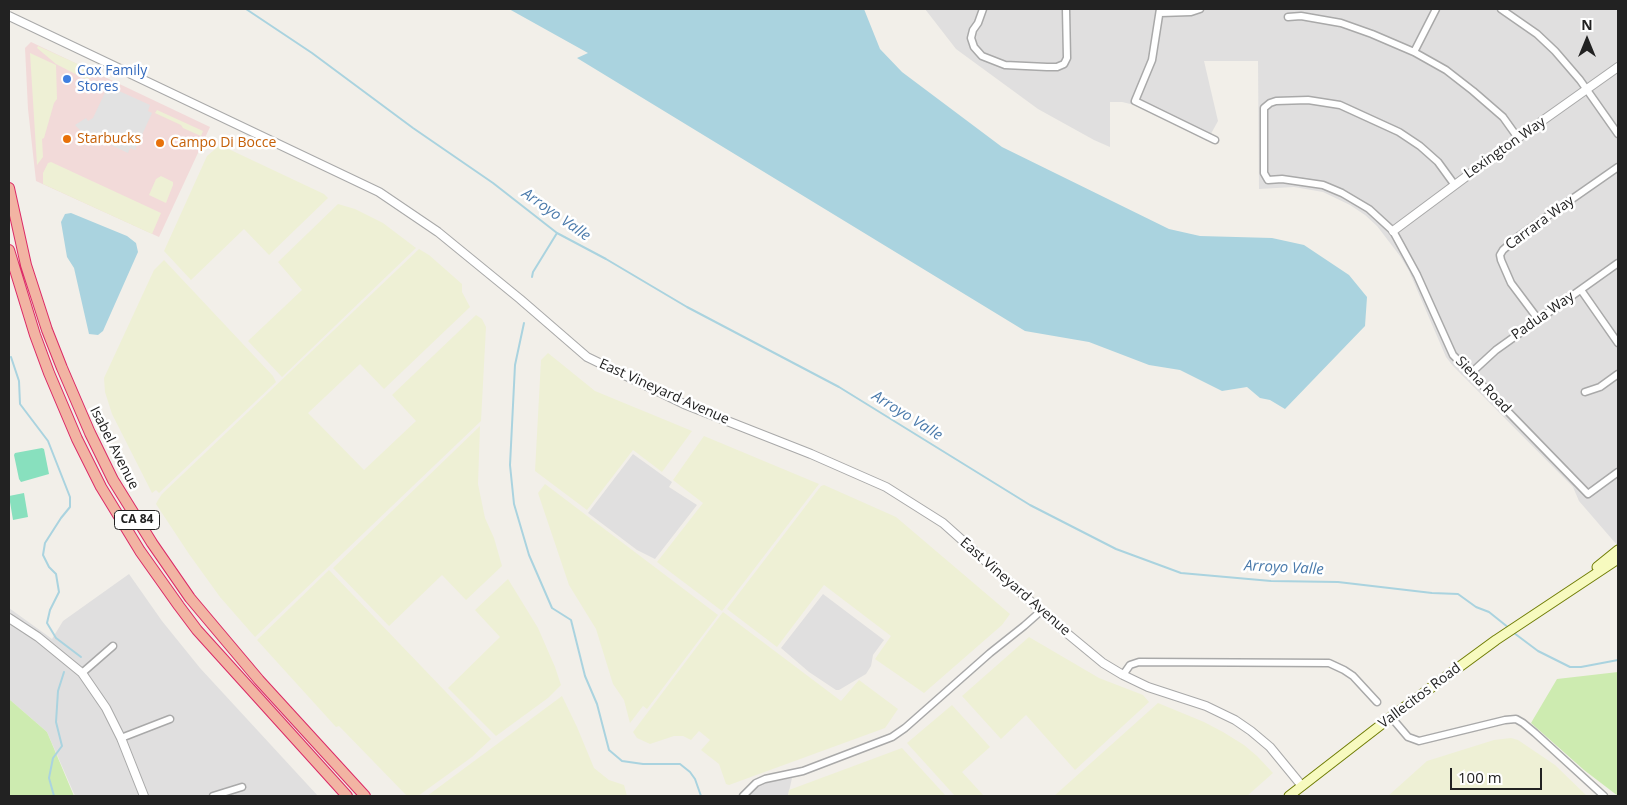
<!DOCTYPE html>
<html>
<head>
<meta charset="utf-8">
<style>
	body { margin:0 }
	#map { position:relative; width:1627px; height:805px; overflow:hidden; background:#f2efe9; font-family:"Open Sans",sans-serif }
	canvas { display:block }
	.frame { position:absolute; inset:0; border:10px solid #222; pointer-events:none }
	.north { position:absolute; left:1562px; top:15px; width:50px; height:50px; -webkit-text-stroke:4px #fff; paint-order:stroke; rotate:0deg; font-size:14px; font-weight:700; line-height:20px; text-align:center; color:#222 }
	.north::after { content:''; display:block; margin:auto; width:18px; height:22px; background:#222; clip-path:polygon(50% 0,100% 100%,50% 72%,0 100%) }
	.scale { position:absolute; left:1450px; top:768px; width:92px; height:22px; box-sizing:border-box; border:2px solid #222; border-top:0; padding-left:6px; font-size:15px; line-height:18px; white-space:nowrap; color:#222; -webkit-text-stroke:4px #fff; paint-order:stroke }
</style>
</head>
<body>
<div id="map">
<canvas width="1627" height="805"></canvas>
<div class="frame"></div>
<div class="north">N</div>
<div class="scale">100 m</div>
</div>
<script>
const g = document.querySelector('canvas').getContext('2d');
g.lineJoin = 'round';
function paint(path, color) { g.fillStyle = color; g.fill(path, 'evenodd'); }
const poly = rows => new Path2D(rows.map(r => 'M' + r).join(''));
function trace(path, color, width, dash) { g.strokeStyle = color; g.lineWidth = width; g.lineCap = dash ? 'butt' : 'round'; g.setLineDash(dash || []); g.stroke(path); }
function drawText(font, color, halo, rows, align = 'center') {
  g.font = font + ' "Open Sans",sans-serif'; g.lineWidth = 5; g.setLineDash([]); g.textBaseline = 'middle'; g.strokeStyle = halo; g.fillStyle = color; for (const [text, x, y, turn = 0] of rows) {
    g.save(); g.translate(x, y); g.rotate((+turn || 0) * Math.PI / 180); g.textAlign = isNaN(turn) ? turn : align; if (halo) g.strokeText(text, 0, 0); g.fillText(text, 0, 0); g.restore();
  }
}
paint(poly([
	[925,9,1618,9,1618,545,1617,545,1579,501,1573,487,1453,366,1446,357,1409,271,1400,256,1377,226,1365,215,1350,205,1323,192,1294,187,1259,189,1258,61,1204,61,1218,121,1207,141,1151,109,1122,102,1110,102,1110,147,1094,140,1038,109,956,49],
	[633,454,672,482,669,487,697,505,655,559,637,550,588,513],
	[129,574,162,621,200,668,318,796,75,796,47,732,9,699,9,608,52,639,63,621],
	[823,594,884,640,873,655,871,666,866,674,839,690,836,690,809,672,781,648],
	[792,778,788,796,745,796,754,787,762,783]
]), '#e0dfdf');
paint(poly([
	[31,42,210,127,159,237,36,181,28,109,25,48]
]), '#f2dad9');
paint(poly([
	[38,46,93,71,90,78,85,79,56,64,37,48],
	[30,53,56,65,57,99,54,103,44,138,42,139,43,157,37,165],
	[157,110,203,131,201,136,183,128,181,125,155,113],
	[220,145,324,194,328,198,269,255,244,229,191,280,164,251,207,156],
	[51,162,161,213,152,234,43,184,43,173,48,163],
	[161,176,173,182,173,185,166,203,149,195,156,179],
	[338,204,355,209,383,223,416,248,282,377,248,341,302,290,278,262],
	[419,249,429,255,462,284,462,292,470,307,384,389,360,364,308,413,364,470,416,421,392,395,476,315,482,319,486,327,481,421,255,637,220,597,189,554,156,504,158,500,162,494],
	[164,260,273,376,276,382,159,493,156,490,152,493,112,414,105,392,104,378,154,270],
	[548,353,595,391,692,431,662,472,633,450,587,510,535,471,541,360],
	[480,426,478,484,485,518,494,538,502,566,466,600,442,575,389,626,333,568],
	[704,436,819,484,722,611,657,562,703,503,673,480],
	[545,484,718,615,647,709,643,706,630,723,624,700,613,684,596,629,569,585,538,493],
	[824,485,896,517,1010,614,1002,625,924,693,875,659,891,636,824,585,777,647,727,609,821,486],
	[329,570,491,739,472,757,418,796,407,796,339,726,336,727,257,640],
	[508,579,538,628,555,667,561,685,548,698,496,736,448,688,500,637,475,610],
	[723,612,841,701,859,680,898,709,885,728,729,785,726,784,719,764,701,750,710,740,699,731,691,740,683,736,674,736,650,744,637,738,633,732],
	[1029,637,1099,678,1143,695,1149,702,1075,770,1026,715,1001,739,962,696],
	[562,696,577,727,594,768,609,780,624,785,627,796,427,796],
	[1158,703,1204,722,1223,732,1244,745,1257,756,1273,773,1247,796,1054,796],
	[952,705,990,747,962,772,984,796,955,796,907,743],
	[1511,738,1518,740,1555,765,1587,796,1388,796,1427,761,1494,740],
	[902,748,946,796,788,796,789,790]
]), '#eef0d5');
paint(poly([
	[1618,672,1618,796,1584,770,1531,723,1557,679],
	[9,699,47,732,74,796,9,796]
]), '#cdebb0');
paint(poly([
	[42,448,44,449,49,474,21,482,19,479,14,455,15,453],
	[24,493,28,517,13,520,9,496]
]), '#88e0be');
paint(poly([
	[108,86,150,105,148,111,152,113,135,150,130,148,128,153,81,131,75,125,86,118,88,121,93,118]
]), '#e2e2e2');
paint(poly([
	[509,9,864,9,880,49,902,72,1002,147,1169,229,1200,236,1272,238,1304,245,1349,275,1367,297,1365,326,1285,409,1270,400,1260,398,1247,387,1222,391,1180,370,1149,365,1089,342,1025,331,577,58,588,53],
	[71,213,127,236,136,243,138,252,103,331,98,335,89,334,74,268,67,257,61,222,65,214]
]), '#aad3df');
trace(poly([
	[246,9,312,53,413,128,493,183,557,233,606,259,687,307,839,387,1030,505,1116,549,1181,573,1271,581,1338,582,1432,593,1458,594,1476,607,1489,612,1509,628],
	[532,277,533,272,557,233],
	[524,323,515,365,510,465,514,504,529,555,552,608,571,620,585,676,597,704,609,750,622,761,643,764,680,764,690,772,695,779,701,796],
	[11,357,19,381,20,404,48,441,70,497,70,507,61,518,45,543,43,555,49,567,56,574,59,592,50,610,47,623,56,638,81,657],
	[1514,633,1538,651,1570,667,1581,667,1618,660],
	[54,796,49,778,53,758,62,746,56,722,58,691,64,672]
]), '#aad3df', 2);
const minor = poly([
	[983,9,978,23,973,30,971,38,974,47,982,56,1005,65,1047,67,1057,67,1064,64,1067,58,1066,9],
	[1160,9,1152,60,1135,101,1215,140],
	[1501,9,1537,34,1555,51,1580,80,1618,134],
	[1160,13,1191,12,1200,9],
	[1288,17,1301,16,1341,23,1372,34,1414,52,1446,70,1473,91,1503,117,1518,138],
	[1414,52,1436,9],
	[1454,184,1438,162,1420,146,1399,132,1340,105,1308,100,1276,101,1270,103,1264,108,1264,173,1268,180,1282,179,1323,185,1342,193,1369,209,1393,231,1417,275,1453,355,1588,494,1618,472],
	[1581,290,1618,343],
	[1538,319,1511,283,1501,260,1500,255,1503,250,1519,236,1618,167],
	[1471,373,1496,350,1618,263],
	[1585,392,1600,387,1618,374],
	[82,673,113,646],
	[1123,675,1130,665,1139,662,1329,663,1344,670,1353,676,1377,702],
	[1391,717,1408,737,1419,741,1505,720,1516,719,1523,723,1535,733,1604,796],
	[121,738,170,719],
	[213,796,242,787],
	[743,796,756,783,765,779,803,771,892,737,905,728,990,653,1024,626,1041,611]
]);
const tertiary = poly([
	[9,16,379,192,438,232,520,299,587,357,684,404,811,454,886,487,943,523,1057,625,1103,663,1123,675,1148,687,1206,706,1235,720,1251,731,1270,747,1302,786],
	[1393,231,1518,138,1618,67],
	[9,618,38,637,82,673,106,708,121,738,144,796]
]);
const secondary = poly([
	[1597,567,1618,550],
	[1289,796,1391,717,1496,640,1618,559]
]);
const trunk = poly([
	[9,188,26,265,47,330,62,368,90,433,113,480,152,543,190,598,259,680,365,796],
	[9,250,35,335,49,373,77,439,101,487,140,551,179,606,197,630,347,796]
]);
trace(minor, '#a9a9a9', 9);
trace(tertiary, '#a9a9a9', 10);
trace(secondary, '#707d05', 11);
trace(trunk, '#dc2a67', 12);
trace(minor, '#fff', 6);
trace(tertiary, '#fff', 8);
trace(secondary, '#f7fabf', 9);
trace(trunk, '#f2b4a3', 10);
for (const [x, y, r, color] of [
	[67,79,5,"#3f7fe0"],
	[67,139,5,"#e8710a"],
	[160,143,5,"#e8710a"]
]) { const dot = new Path2D(); dot.arc(x, y, r, 0, 2 * Math.PI); g.fillStyle = color; g.fill(dot); trace(dot, '#fff', 2); }
for (const [x, y, w] of [
	[137,520,45]
]) { const box = new Path2D(); box.roundRect(x - w / 2, y - 9.5, w, 19, 4); g.fillStyle = '#fff'; g.fill(box); trace(box, '#222', 1); }
drawText('bold 12px', '#222', null, [
	["CA 84",137,520]
]);
drawText('14px', '#366cbe', '#fff', [
	["Cox Family",77,71],
	["Stores",77,87]
], 'left');
drawText('14px', '#c56008', '#fff', [
	["Starbucks",77,139],
	["Campo Di Bocce",170,143]
], 'left');
drawText('14px', '#222', '#fff', [
	["Lexington Way",1505,148,-35],
	["Carrara Way",1540,223,-36],
	["Padua Way",1543,316,-35],
	["Siena Road",1483,385,46],
	["East Vineyard Avenue",664,392,24],
	["Isabel Avenue",114,448,63],
	["East Vineyard Avenue",1015,587,41],
	["Vallecitos Road",1420,696,-37]
]);
drawText('italic 15px', '#4a7aab', '#fff', [
	["Arroyo Valle",556,215,35],
	["Arroyo Valle",907,416,32],
	["Arroyo Valle",1284,568,3]
]);
</script>
</body>
</html>
